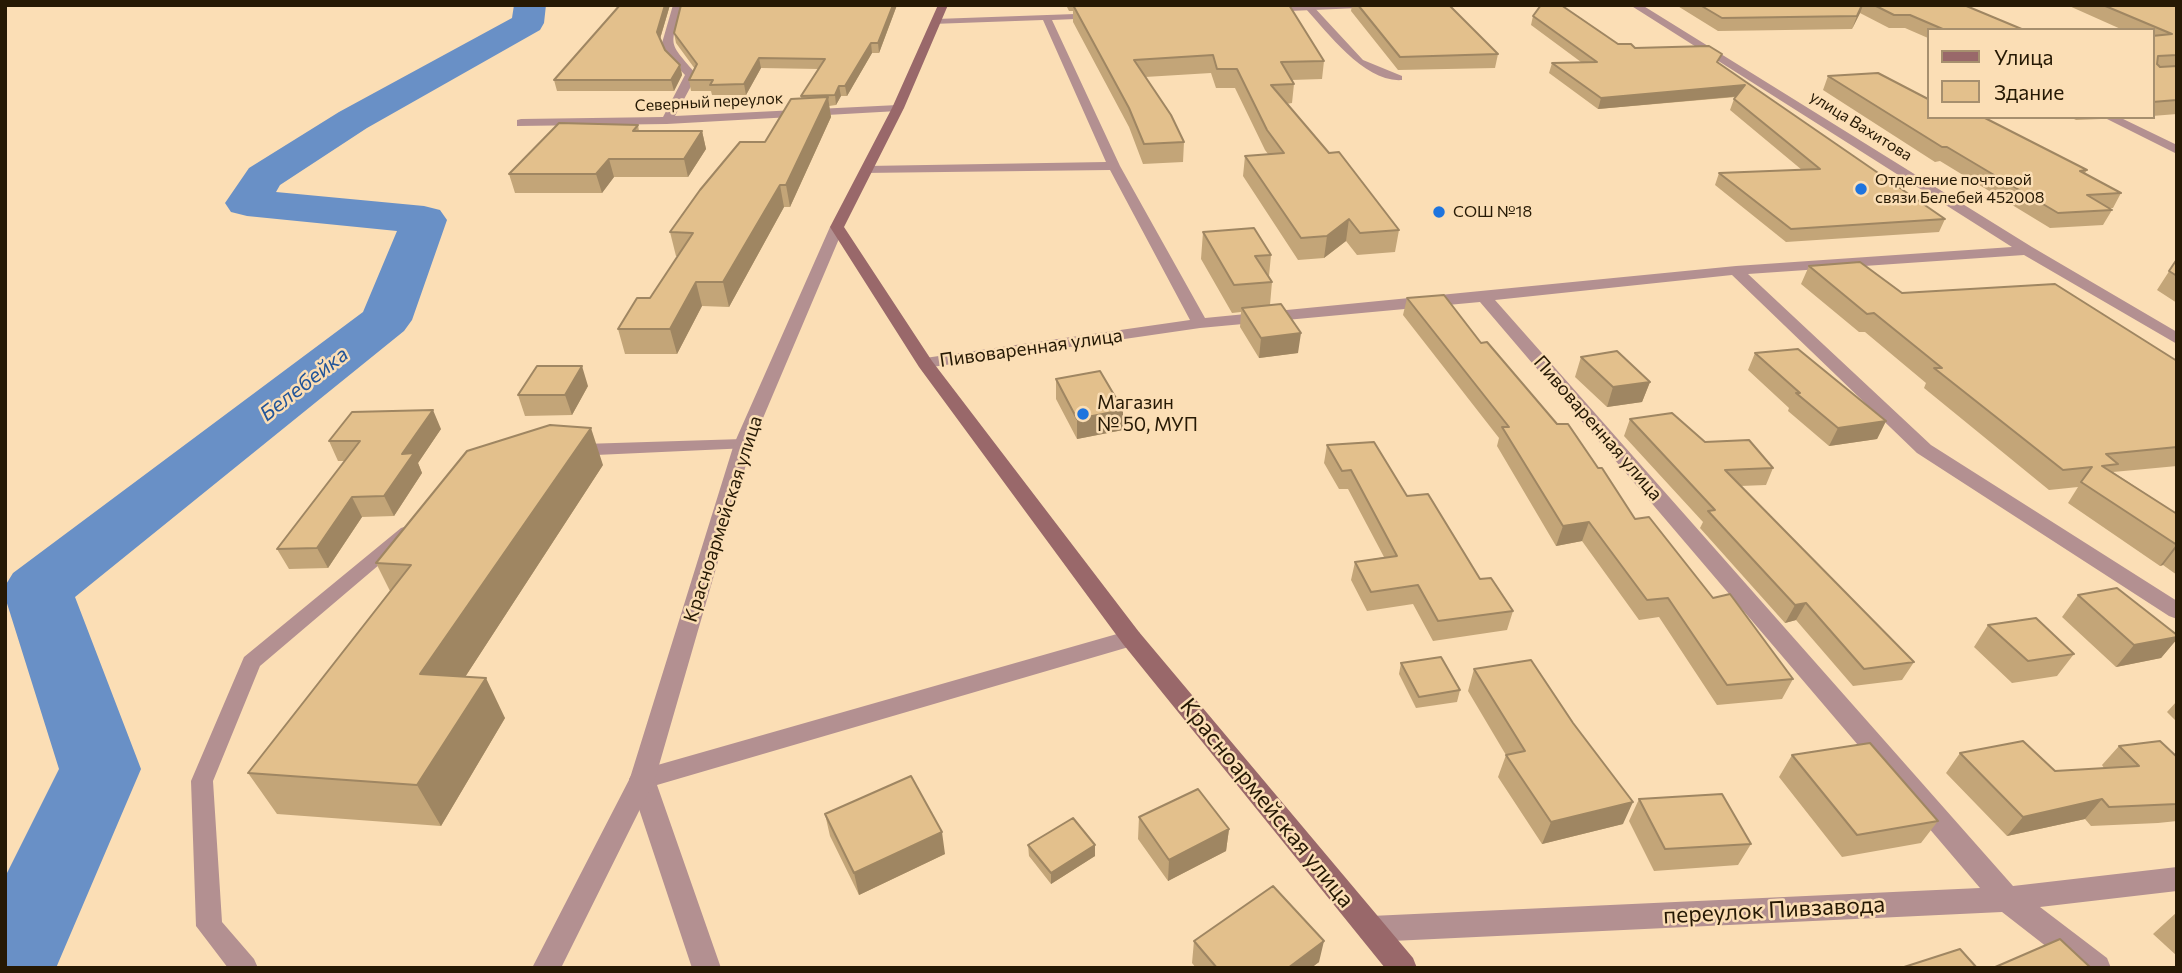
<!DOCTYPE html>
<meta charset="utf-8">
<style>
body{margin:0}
#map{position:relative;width:2182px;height:973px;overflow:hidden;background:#fbdeb5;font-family:Commissioner,sans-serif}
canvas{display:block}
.frame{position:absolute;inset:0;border:7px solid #261904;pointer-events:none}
.legend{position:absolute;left:1927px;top:28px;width:228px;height:91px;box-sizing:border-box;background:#fbdeb5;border:2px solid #a68f6e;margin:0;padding:9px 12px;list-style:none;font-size:21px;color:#261904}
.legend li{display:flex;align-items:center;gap:14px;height:35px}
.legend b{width:35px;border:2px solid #a68f6e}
</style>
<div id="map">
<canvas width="2182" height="973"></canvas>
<div class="frame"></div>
<ul class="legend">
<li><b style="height:9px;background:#99686a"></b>Улица</li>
<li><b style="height:19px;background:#e3c08c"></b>Здание</li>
</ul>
</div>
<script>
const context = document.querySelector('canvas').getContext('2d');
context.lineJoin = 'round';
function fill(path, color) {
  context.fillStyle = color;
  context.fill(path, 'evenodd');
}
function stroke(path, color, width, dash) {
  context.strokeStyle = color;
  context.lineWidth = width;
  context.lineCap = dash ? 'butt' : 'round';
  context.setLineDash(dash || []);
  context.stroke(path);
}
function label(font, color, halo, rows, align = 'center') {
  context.font = font + ' Commissioner,sans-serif';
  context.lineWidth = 5;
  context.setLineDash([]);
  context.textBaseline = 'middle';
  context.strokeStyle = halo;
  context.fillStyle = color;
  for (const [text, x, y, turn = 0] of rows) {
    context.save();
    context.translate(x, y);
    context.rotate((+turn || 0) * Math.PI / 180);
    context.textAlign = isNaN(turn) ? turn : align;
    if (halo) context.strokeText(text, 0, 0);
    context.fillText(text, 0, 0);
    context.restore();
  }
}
fill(new Path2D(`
 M514,5h32l-2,18 -4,7 -173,98 -87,57 -4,7 148,14 16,4 7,10 -35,100 -8,11 -329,266 66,172 -85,199h-51v-91l54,-108 -54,-172v-11l8,-13 350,-261 34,-81 -150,-15 -16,-4 -6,-9 24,-35 90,-56 173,-94z`), '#6990c6');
fill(new Path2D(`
 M1306,5h6l51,55 39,16v4c-37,3 -74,-47 -96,-71z
 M743,439l6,1 2,4 -2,4 -175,8 -8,-5 2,-4 15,-3z
 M407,526l9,6 -3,4 -153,130 -47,115 9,141 32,37 4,9h-30l-32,-42 -5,-145 53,-124 157,-129z`), '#b39091');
fill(new Path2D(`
 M673,5h10c-14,43 -15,36 14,70l-22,41 223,-11 6,3 -6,3 -231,13 -150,2v-6l4,-1 142,-2 22,-42 -16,-17 -7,-15z
 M1364,5l-5,3 -93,4 -5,-3c14,-8 83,-4 103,-4z
 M1630,5h12l390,242 145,85v12l-153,-89 -276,19 183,171 246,156v18l-8,-3 -252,-163 -185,-178 -237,25 518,586 164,-19v24l-137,16 67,51 4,10h-37l-72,-56 -631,30 -10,-4 -4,-9 4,-9 10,-4 609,-28 -500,-586 -280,26 -275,40 -8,-5 8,-5 265,-38 -80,-150 -248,3 -1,-3 6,-4 239,-4 -63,-142 -111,4v-4l4,-1 167,-6v4l-3,1 -48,2 68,146 85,152 531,-52 276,-19z
 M2103,117h16l58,28v9z
 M1131,630l8,2 3,6 -3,6 -482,141 64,183h-29l-63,-189 4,-7z`), '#b39091');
fill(new Path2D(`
 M837,223l7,4 -92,217 -97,335 -94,189h-29l98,-190 104,-334 96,-217z`), '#b39091');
fill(new Path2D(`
 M938,5h10l-44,103 -60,119 88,134 207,271 274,326 4,10h-32l-262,-324 -204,-277 -89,-140 62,-119z`), '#99686a');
fill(new Path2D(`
 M620,5h50l-10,34 5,11 15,15 2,10 -8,16h-117l-3,-11z
 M681,5h216l-18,48h-7l-25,43h-6l-5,9 -7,1 2,11 -41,90h-6l-55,100 -27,-1 -25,48h-52l-7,-25 32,-31 28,-42h-2l-6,-24 95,-90 36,-44v-2l18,-27 -58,-1 -15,27h-34l-1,-4h-20l-2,-11 6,-11 -19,-26 -2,-10z
 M1066,5h223l35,56 -2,18 -31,1 3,4 -2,19 -6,1 43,49 70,77 -4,22 -38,3 -11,-14 -22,17 -26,2 -55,-84 2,-20 23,-2 -3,-4 -30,-62h-19l-5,-15 -66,4 39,65 -1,20 -40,2 -14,-37 -56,-105v-11h-4z
 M1352,5h97l49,49 -3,14 -97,2 -47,-59z
 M1676,5h288l60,25h-96v8l-23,-10h-16l-29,-15 -8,16 -134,2z
 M2067,5h110v109l-25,2v-86h-29z
 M1533,16l85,28 101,20 226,155 -6,13 -153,10 -71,-57 4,-12 83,-3 -72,-60 4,-11 2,-2 -138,12 -49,-36 3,-10 29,-1 -50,-37z
 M1828,76l100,41 159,53 -2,3 36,20 -8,15h-4l3,2 -9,15 -53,3 -110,-67 -5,1 -112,-72z
 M2070,117h32l-1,2 -25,1z
 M638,125l1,6h63l4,18 -18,28h-74l-12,16h-87l-6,-19z
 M1203,232l68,23 -2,21 3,6 -2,23 28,48 -39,5 -19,-31 1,-15 -9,1 -31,-54z
 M2177,259v44l-20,-13z
 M1809,266l93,27 275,68v105l-64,6 64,42v61l-14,-10 -3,1 -92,-63 10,-16 -29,3 -125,-102 2,-5 -61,-51h-6l-58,-48z
 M1407,298l74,45 154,176 158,160 -11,20 -65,6 -58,-88 -20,3 -57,-79 -26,5 -59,-100 2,-8 -96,-123z
 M1755,353l131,68 -9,18 -48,7 -41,-35 1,-3 -41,-38z
 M1581,357l69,25 -8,20 -35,5 -32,-30z
 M1056,379l67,51 -46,9 -21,-40z
 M588,386l-16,29 -47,1 -7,-21z
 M1630,419l75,23 68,26 -7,17 -26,1 174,176 -12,18 -49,6 -57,-66 -11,3 -85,-95 3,-6 -79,-86z
 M441,429l-23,34 4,10 -28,43 -32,1 -34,51 -39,1 -12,-20 68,-88h-7l-9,-20z
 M1327,445l80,51 73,83 33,32 -6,19 -74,11 -20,-37 -46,7 -16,-31 4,-18 29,-5 -36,-68h-9l-15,-26z
 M603,465l-138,212 40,41 -64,108 -164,-12 -29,-41 142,-182 -14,-28z
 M2078,595l99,40v4l-16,19 -45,9 -54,-50z
 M1988,625l86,29 -17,22 -45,7 -38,-36z
 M1401,663l59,27 -3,12 -41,6 -17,-34z
 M1474,669l149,155 -81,20 -44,-67 8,-22 -38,-64z
 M2177,701v21l-10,-10z
 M2119,746l58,11v64l-19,2 -67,3 -6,-7 -78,17 -61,-63 14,-20 95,18 49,-3 -2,-3z
 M1792,755l146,66 -17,22 -79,14 -63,-80z
 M1639,799l112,45 -13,21 -84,6 -25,-50z
 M825,814l120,40 -86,41 -29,-59z
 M1139,817l90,12 -3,22 -58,30 -30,-42z
 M1028,845l67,11 -44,28 -22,-28z
 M2177,912v44l-24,-22z
 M1194,941l125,21 -8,6h-115l-4,-5z`), '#c3a578');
fill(new Path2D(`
 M665,5h5l-11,37 -2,-10z
 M893,5h4l-18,48 -1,-10z
 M1863,5l-3,8 -8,16 5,-13z
 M871,43l1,10 -25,43 -2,-10z
 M759,58l2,10 -15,27 -2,-11z
 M680,65l2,10 -8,16 -3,-11z
 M1745,85l-4,11 -143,13 3,-11z
 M839,86l2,10 -5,9 -1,-10z
 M828,97l3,20 -41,90 -4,-22z
 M702,131l4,18 -18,28 -4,-18z
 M609,159l5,18 -12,16 -6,-19z
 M780,185l4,22 -55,100 -6,-25z
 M1349,219l-3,22 -22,17 3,-22z
 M696,282l6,24 -25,48 -7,-25z
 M1301,333l-3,20 -39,5 2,-20z
 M582,366l6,20 -16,29 -7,-20z
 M1650,382l-8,20 -35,5 6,-20z
 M433,410l8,19 -23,34 4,10 -28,43 -10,-20 18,-42z
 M1123,410v20l-46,9v-20z
 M1886,421l-9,18 -48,7 9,-18z
 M591,428l12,37 -162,249 -21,-40z
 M352,497l10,20 -34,51 -11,-20z
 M1589,522l-7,19 -26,5 7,-20z
 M2176,545h1v2l-14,18 -3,1z
 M1806,603l-10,17 -11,3 10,-18z
 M2177,637v2l-16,19 -45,9 18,-22z
 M486,678l19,40 -64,108 -24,-41z
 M2102,799l-17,20 -78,17 16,-19z
 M1633,802l-10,22 -81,20 9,-22z
 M1229,829l-3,22 -58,30 1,-21z
 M942,832l3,22 -86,41 -5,-22z
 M1095,845v11l-44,28v-11z
 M1324,941l-5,21 -8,6h-23z`), '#9f8662');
const building = new Path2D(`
 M620,5h45l-8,27 8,18 15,15 -9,15h-117z
 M681,5h212l-15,38h-7l-26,43h-6l-4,9 -34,1 24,-37 -66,-1 -15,26 -34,1 3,-5h-24l8,-16 -23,-31z
 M1073,5h216l35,56 -43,1 13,22 -23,1 58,68 10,-1 60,78 -39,3 -11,-14 -22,17 -26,2 -56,-82 39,-3 -17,-23 -30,-61h-20l-4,-14 -79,5 37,55 13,27 -40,2 -15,-36z
 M1358,5h91l49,49 -98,3z
 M1541,5h20l57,39h13l4,4 74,-2 13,8 -5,8 228,157 -154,10 -72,-56 101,-4 -86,-70 11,-14 -144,13 -49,-35 45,-1 -64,-46z
 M1700,5h162l-5,11 -135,2z
 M1874,5h90l60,25h-79l-35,-15h-16z
 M2103,5h74v50l-19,1 -1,8 3,3 17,-1v34l-25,2v-66l20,-2z
 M1878,73l50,26v18h55l104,53 -7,1 41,22 -34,2 25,15 -54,3 -111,-66h-5l-114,-71z
 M828,97l-42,88h-6l-57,97h-27l-26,47h-52l19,-31h13l43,-65 -23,-1 30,-42 40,-48h25l26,-43z
 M559,123l79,2 -5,6h69l-18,28h-75l-13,15h-87z
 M1254,228l17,27 -16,1 17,26 -38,3 -31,-53z
 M2177,259v17l-8,-5z
 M1860,262l42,31 153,-9 122,77v86l-71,7 12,10 -16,2 75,48v31l-96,-63 11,-15 -29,3 -129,-102h8l-68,-55 -7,1 -58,-48z
 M1444,295l37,48 6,-1 70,82h11l30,44h4l33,51 14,-2 64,81 17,-4 63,85 -66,6 -59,-87 -21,2 -58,-78 -26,4 -61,-99h7l-102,-129z
 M1281,304l20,29 -40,5 -19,-30z
 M1798,349l88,72 -48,7 -42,-35h4l-45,-40z
 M1617,351l33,31 -37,5 -32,-30z
 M537,366h45l-17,29h-47z
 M1100,371l23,39 -46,9 -21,-40z
 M433,410l-31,44 12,-1 -30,43 -32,1 -35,51 -40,1 83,-108h-31l23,-29z
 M1672,413l33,29 44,-2 24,28 -48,2 189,192 -50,7 -58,-66 -11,2 -87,-94 7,-1 -85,-91z
 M550,425l41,3 -171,246 66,4 -69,107 -169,-12 163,-208 -35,-2 91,-112z
 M1374,442l33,54 21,-2 52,85 11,-1 22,33 -75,10 -20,-36 -47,7 -16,-30 42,-6 -46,-86 -9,1 -15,-26z
 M2117,588l60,47v2l-43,8 -56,-50z
 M2036,618l38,36 -46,7 -40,-36z
 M1441,657l19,33 -41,7 -18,-34z
 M1531,660l42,63 60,79 -82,20 -45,-67 19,-4 -51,-82z
 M2023,741l32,30 84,-5 -20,-20 41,-5 17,16v47l-68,3 -7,-8 -79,18 -63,-64z
 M1870,743l68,78 -81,14 -65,-80z
 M911,776l31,56 -88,41 -29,-59z
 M1198,789l31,40 -60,31 -30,-43z
 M1722,794l29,50 -86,5 -26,-50z
 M1073,818l22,27 -44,28 -23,-28z
 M1273,886l51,55 -36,27h-71l-23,-27z
 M2060,939l31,29h-98z
 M1960,949l17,19h-76z`);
fill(building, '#e3c08c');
stroke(building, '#9f8662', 2);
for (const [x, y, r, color] of [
 [1861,189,7,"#1e74de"],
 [1439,212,7,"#1e74de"],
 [1083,414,7,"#1e74de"]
]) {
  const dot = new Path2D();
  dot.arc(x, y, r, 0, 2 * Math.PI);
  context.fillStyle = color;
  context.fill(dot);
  stroke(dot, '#fbdeb5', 2.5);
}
label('16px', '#261904', '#fbdeb5', [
 ["Северный переулок",709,102,-3],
 ["улица Вахитова",1861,126,32]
]);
label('16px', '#261904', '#fbdeb5', [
 ["Отделение почтовой",1875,180],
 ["связи Белебей 452008",1875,198],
 ["СОШ №18",1453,212]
], 'left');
label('19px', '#261904', '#fbdeb5', [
 ["Пивоваренная улица",1031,348,-8],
 ["Пивоваренная улица",1598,428,49],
 ["Красноармейская улица",723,519,-72]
]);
label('19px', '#261904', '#fbdeb5', [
 ["Магазин",1097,403],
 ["№ 50, МУП",1097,425]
], 'left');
label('italic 21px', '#259', '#fbdeb5', [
 ["Белебейка",304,384,-38]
]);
label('23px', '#261904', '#fbdeb5', [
 ["Красноармейская улица",1267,803,51],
 ["переулок Пивзавода",1774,910,-3]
]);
</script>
